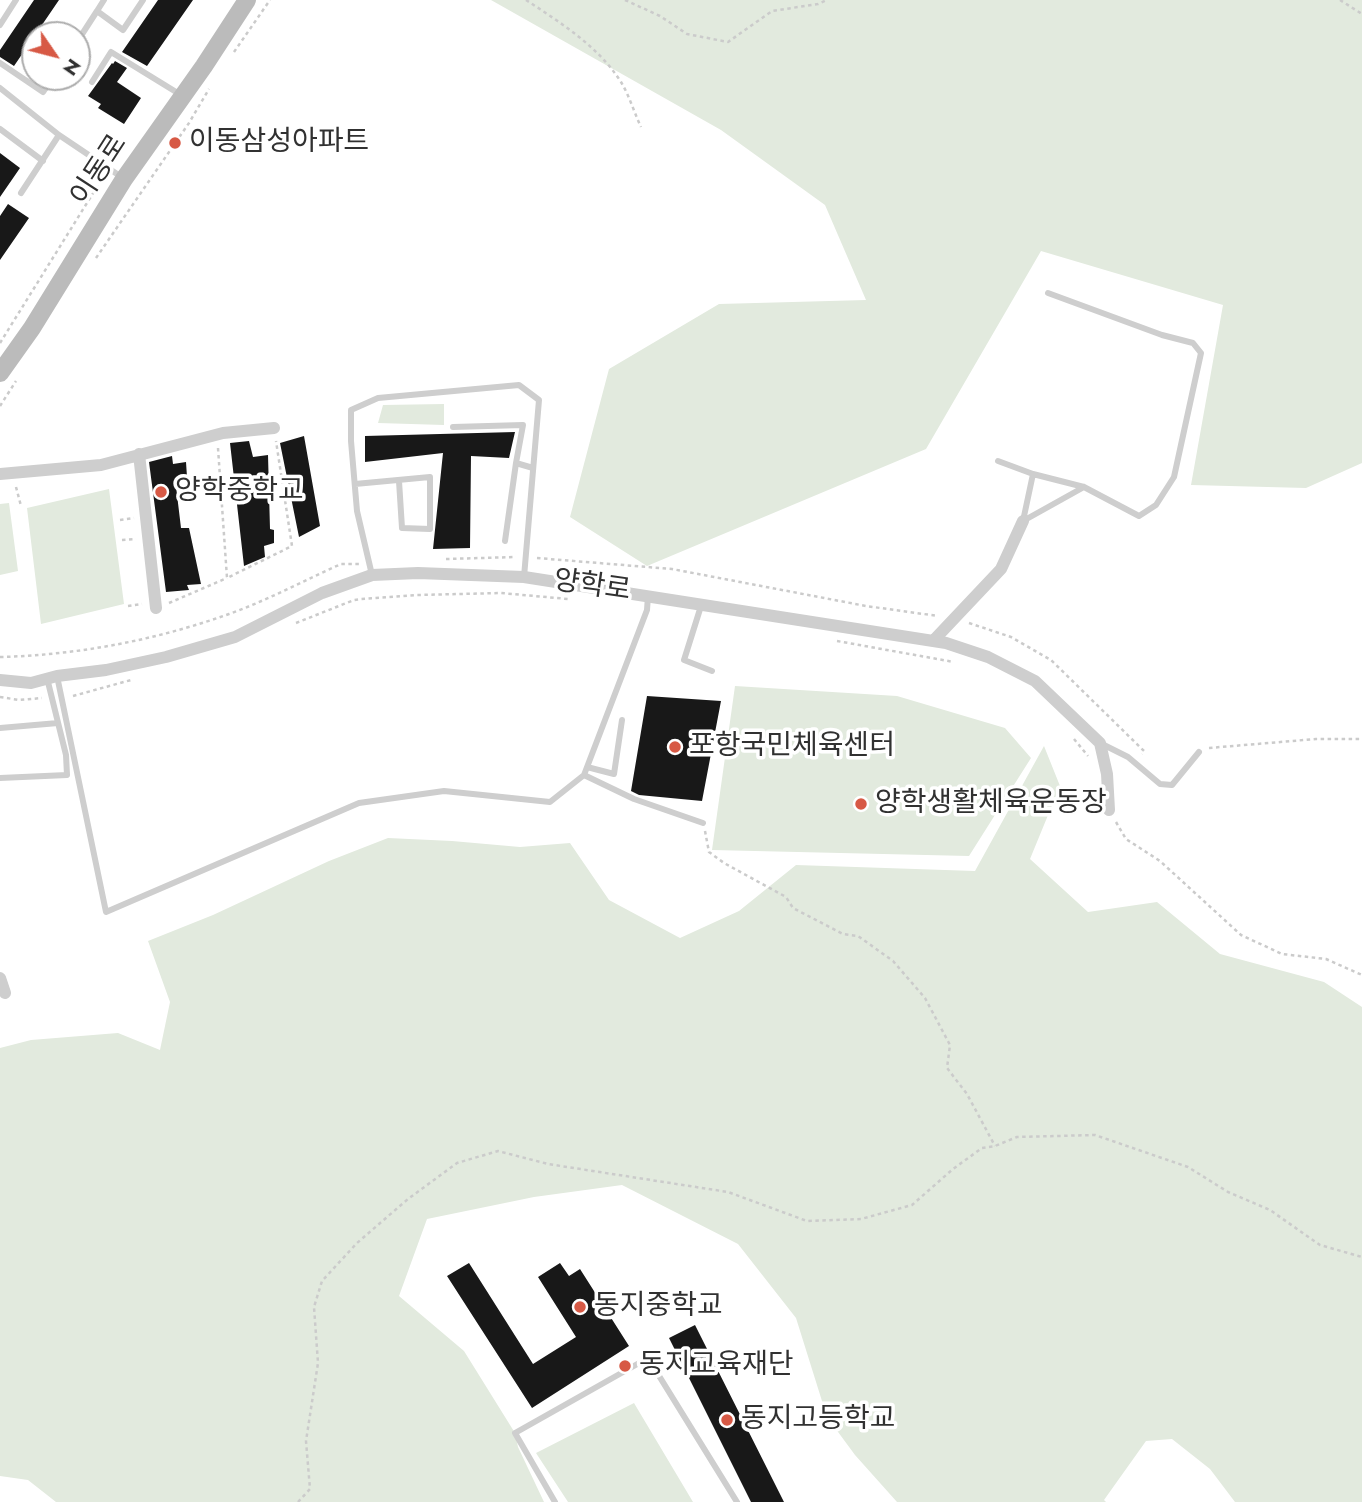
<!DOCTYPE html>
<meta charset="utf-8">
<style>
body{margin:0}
#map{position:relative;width:1362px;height:1502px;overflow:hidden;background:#fff;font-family:Jost,sans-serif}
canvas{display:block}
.north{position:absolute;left:21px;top:21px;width:70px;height:70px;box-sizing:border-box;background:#fff;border:2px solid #adadad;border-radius:50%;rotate:125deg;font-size:19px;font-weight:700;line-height:28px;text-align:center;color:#313131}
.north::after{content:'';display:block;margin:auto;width:24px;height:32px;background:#d75945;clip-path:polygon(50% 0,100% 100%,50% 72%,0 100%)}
</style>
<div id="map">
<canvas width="1362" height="1502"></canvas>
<div class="north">N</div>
</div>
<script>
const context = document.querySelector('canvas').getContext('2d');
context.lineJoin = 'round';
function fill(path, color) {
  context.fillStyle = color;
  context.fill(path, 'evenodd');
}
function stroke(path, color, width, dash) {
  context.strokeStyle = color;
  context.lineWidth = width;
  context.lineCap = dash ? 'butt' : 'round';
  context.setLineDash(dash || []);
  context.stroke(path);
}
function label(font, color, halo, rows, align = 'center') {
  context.font = font + ' Jost,"Noto Sans KR",sans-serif';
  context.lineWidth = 7;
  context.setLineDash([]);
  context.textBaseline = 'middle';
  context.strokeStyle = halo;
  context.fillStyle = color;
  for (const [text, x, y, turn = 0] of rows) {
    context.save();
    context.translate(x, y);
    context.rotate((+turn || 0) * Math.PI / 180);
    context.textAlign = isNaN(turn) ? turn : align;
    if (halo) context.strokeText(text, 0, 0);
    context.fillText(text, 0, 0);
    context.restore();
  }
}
fill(new Path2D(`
 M491,0h871v463l-56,25 -115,-3 32,-180 -182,-54 -115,198 -279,117 -77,-49 39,-148 110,-65 147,-4 -41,-95 -104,-75z
 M444,404v21l-66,-2 5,-18z
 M109,489l15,115 -83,20 -14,-116z
 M9,503l9,68 -18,4v-71z
 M735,686l162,10 108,32 26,30 -62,98 -257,-6z
 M1044,746l16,40 -30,73 58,53 69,-10 63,52 104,28 38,25v495h-127l-25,-33 -38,-30 -26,2 -42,59 2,2h-209l-42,-47 -28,-38 -31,-99 -58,-74 -116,-59 -88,12 -107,22 -28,77 65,55 51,82 3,14 26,55h-488l-28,-22 -28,-4v-428l31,-8 87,-7 42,17 10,-48 -22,-61 65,-26 116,-54 59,-23 64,3 68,6 50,-4 39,57 71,38 59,-27 57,-46 179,6z
 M634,1403l59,99h-125l-32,-49z`), '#e2eade');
fill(new Path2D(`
 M34,0h25l-45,66 -14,-9v-7z
 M158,0h35l-46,66 -25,-14z
 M115,61l12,7 -10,14 24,16 -17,26 -26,-16 3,-4 -13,-8 24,-33 1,1z
 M0,153l20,15 -20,29z
 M8,204l21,14 -29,42v-44z
 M515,432l-6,26 -38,-2 -1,92 -37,1 10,-96 -78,9v-26z
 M304,436l16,90 -21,11 -19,-94z
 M249,441l4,16 15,-2 2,74 4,1v13l-10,3 1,11 -21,9 -14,-123z
 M172,456l1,8 13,-2 1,15 -12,1 6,50h8l12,56 -14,1 2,5 -23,2 -17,-130z
 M647,696l74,5 -19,100 -63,-6 -8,-4z
 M469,1263l64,101 43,-27 -38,-60 22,-14 9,13 11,-7 49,77 -97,62 -85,-132z
 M695,1325l89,177h-33l-82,-164z`), '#181818');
stroke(new Path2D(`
 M526,0c35,23 72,46 95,82 8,13 13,30 20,45
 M625,0l35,16 27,18 41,8 44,-31 46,-7 9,-4
 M1340,0l22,14
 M234,52l36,-52
 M96,258l93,-135 20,-34
 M0,343l100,-161 -1,-7
 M0,406l16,-25
 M218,448l9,130 65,-32 -16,-105
 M16,487l5,19
 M120,520l14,-2
 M122,540l14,-1
 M537,558l135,11 194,37 72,10
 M446,559l70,-2
 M169,603l58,-25
 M128,606l14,-2
 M296,623l58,-23 7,-1 55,-4 85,-2 67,6
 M969,623l42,14 40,23 93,91 -2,3
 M837,641l117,21
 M0,657c78,-2 156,-17 229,-43 39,-14 76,-34 112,-50h18
 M73,696l58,-16
 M0,697l19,3 23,-2
 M1074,739l14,17
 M1209,748l107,-9h46
 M1116,822l10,17 34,22 81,74 41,19 44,5 36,16
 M705,831l4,21 15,11 62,34 7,11 50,26 15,2 35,25 32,37 25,47 -3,23 20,26 28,52
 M298,1502l12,-13 -4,-48 12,-78 -4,-56 8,-26 35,-38 51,-44 49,-36 41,-12 50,13 180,28 79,29 54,-2 51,-14 41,-36 29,-21 13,-2 22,-9 78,-2 93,32 40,25 42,18 50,35 42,12`), '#cbcbcb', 2.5, [3.5, 3.5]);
stroke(new Path2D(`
 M97,11l7,-11
 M0,25l16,-25
 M77,42l20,-31 26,19 20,-30
 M0,63l43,29 10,-15
 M92,82l19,-30 70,43
 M0,88l59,47 64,43
 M0,129l43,32
 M21,193l38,-58
 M453,427l70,-2 -7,38
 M998,461l35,13
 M355,484l75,-7v52l-28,-1 -3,-47
 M1023,521l10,-47 51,13 55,29 17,-11 18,-28 27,-124 -8,-10 -31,-8 -114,-42
 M1023,521l61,-34
 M505,541l11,-78 17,5
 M372,575l-15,-64 -6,-70v-31l27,-12 141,-13 20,15 -15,177
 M701,606l-17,54 28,11
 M57,676l49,236 253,-109 85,-12 106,11 34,-27 63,-165 1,-14
 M0,728l58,-5
 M1102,744l26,13 32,27 12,1 27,-33
 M587,767l27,7 8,-54
 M584,775l50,24 69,24
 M0,778l67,-3 -1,-20 -19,-77
 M555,1502l-40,-69 133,-75 89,144`), '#cecece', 6);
stroke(new Path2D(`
 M139,454l17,154
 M0,474l101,-9 122,-32 51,-5
 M933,641l68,-72 22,-48
 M0,680l31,3 26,-7 49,-6 60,-13 69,-20 87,-44 50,-18 46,-2 106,4 422,66 42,14 47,24 65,62 7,31 2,36
 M0,978l5,15`), '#cecece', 12);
stroke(new Path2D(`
 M0,373l32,-45 92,-149 80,-113 43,-66`), '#bbb', 18);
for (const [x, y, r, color] of [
 [175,143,7,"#d75945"],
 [161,492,7,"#d75945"],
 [675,747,7,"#d75945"],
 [861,804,7,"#d75945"],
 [580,1307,7,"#d75945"],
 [625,1366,7,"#d75945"],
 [727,1420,7,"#d75945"]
]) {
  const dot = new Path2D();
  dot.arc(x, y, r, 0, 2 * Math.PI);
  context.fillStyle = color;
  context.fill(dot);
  stroke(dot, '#fff', 2.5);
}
label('28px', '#313131', '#fff', [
 ["이동삼성아파트",189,143],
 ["양학중학교",175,492],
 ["포항국민체육센터",689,747],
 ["양학생활체육운동장",875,804],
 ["동지중학교",594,1307],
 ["동지교육재단",639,1366],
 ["동지고등학교",741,1420]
], 'left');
label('28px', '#313131', '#fff', [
 ["이동로",100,171,-57],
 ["양학로",592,587,8]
]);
</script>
